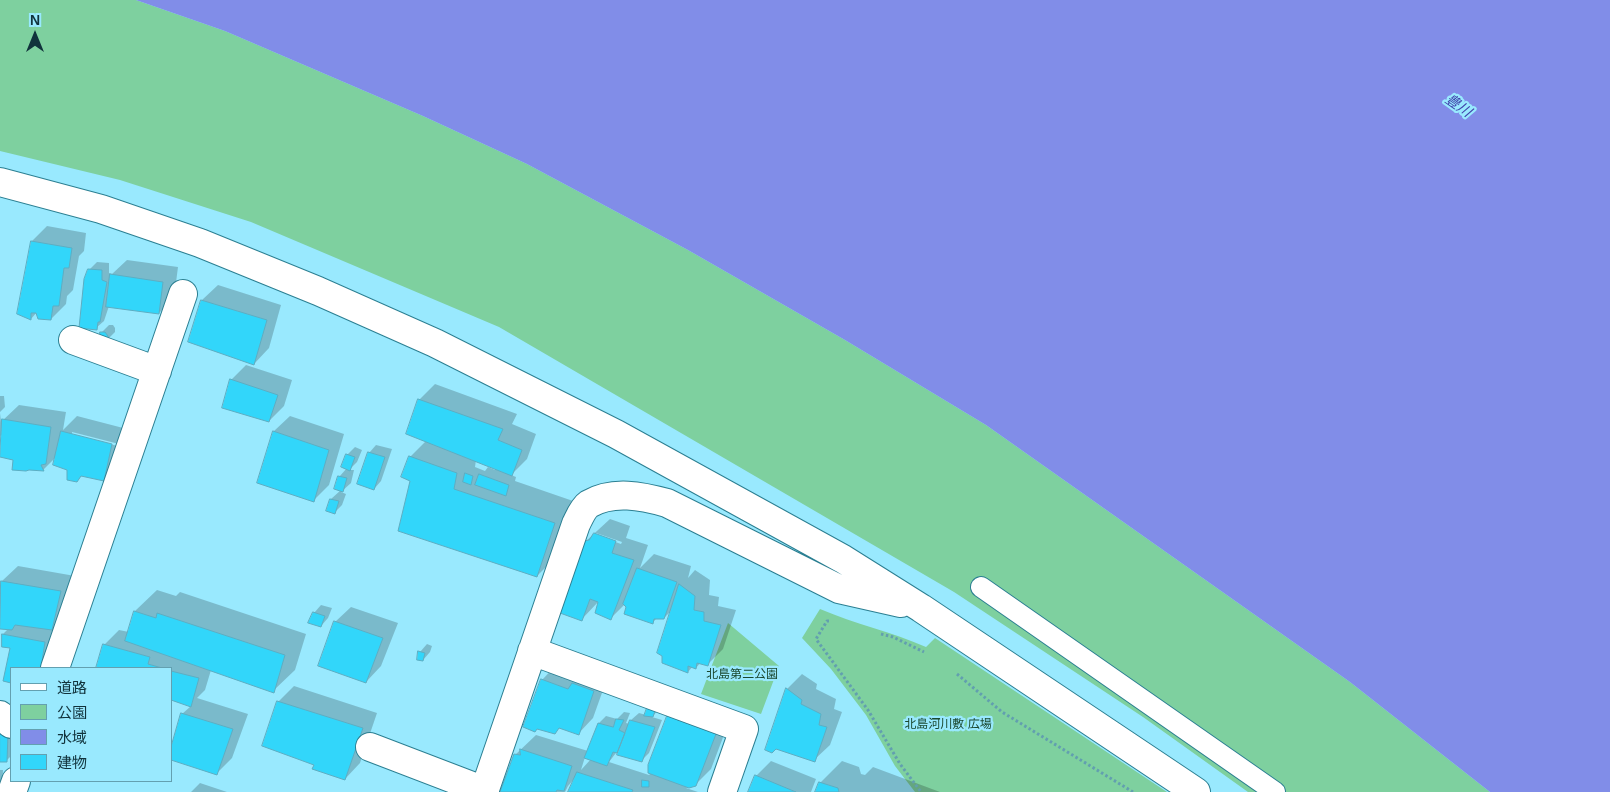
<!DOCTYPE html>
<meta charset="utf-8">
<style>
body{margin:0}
#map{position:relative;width:1610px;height:792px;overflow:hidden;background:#99e9fe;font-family:Helvetica,"Noto Sans JP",sans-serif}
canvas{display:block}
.legend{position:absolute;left:10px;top:667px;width:162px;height:115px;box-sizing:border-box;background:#99e9fe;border:1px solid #63a0b0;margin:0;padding:6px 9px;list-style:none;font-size:15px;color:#11333c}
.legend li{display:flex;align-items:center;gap:10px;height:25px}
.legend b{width:25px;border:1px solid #63a0b0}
.north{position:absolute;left:10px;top:10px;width:50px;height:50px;-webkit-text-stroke:4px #99e9fe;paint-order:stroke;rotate:0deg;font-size:14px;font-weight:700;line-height:20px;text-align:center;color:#11333c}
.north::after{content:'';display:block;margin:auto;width:18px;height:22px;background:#11333c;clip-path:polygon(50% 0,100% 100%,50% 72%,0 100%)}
</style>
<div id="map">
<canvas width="1610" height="792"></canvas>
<ul class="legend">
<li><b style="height:6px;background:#fff"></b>道路</li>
<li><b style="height:14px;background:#7ed09f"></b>公園</li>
<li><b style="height:14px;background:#818de8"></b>水域</li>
<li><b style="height:14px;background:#32d6fa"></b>建物</li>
</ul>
<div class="north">N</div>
</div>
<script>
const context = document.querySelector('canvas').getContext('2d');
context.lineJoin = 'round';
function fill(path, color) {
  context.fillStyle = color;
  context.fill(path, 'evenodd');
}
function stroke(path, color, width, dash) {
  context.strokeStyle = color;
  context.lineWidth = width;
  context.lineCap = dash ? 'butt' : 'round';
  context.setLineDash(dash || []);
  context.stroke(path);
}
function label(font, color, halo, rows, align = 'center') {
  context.font = font + ' Helvetica,"Noto Sans JP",sans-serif';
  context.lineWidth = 4.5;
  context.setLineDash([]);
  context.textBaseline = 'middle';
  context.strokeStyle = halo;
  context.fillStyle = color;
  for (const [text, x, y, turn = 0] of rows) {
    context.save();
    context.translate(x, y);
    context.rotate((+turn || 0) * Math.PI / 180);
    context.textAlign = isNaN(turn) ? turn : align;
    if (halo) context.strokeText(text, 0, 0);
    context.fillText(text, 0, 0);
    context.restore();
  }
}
fill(new Path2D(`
 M0,0h136l89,31 198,85 104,48 161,86 157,90 141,85 364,257 140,110h-242l-105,-75 -189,-125 -455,-265 -248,-105 -131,-42 -120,-29z
 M820,609c35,15 72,23 106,38l9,-9 232,154h-252l-20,-26 -29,-51 -35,-46 -29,-31z
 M728,623l51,43 -18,48 -60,-20z`), '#7ed09f');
fill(new Path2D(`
 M136,0h1474v792h-120l-140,-110 -364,-257 -141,-85 -157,-90 -161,-86 -104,-48 -198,-85z`), '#818de8');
fill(new Path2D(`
 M47,226l39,7 -2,18 -5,5 -6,34 -6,6 -1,8 -15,15 -14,-7 -6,7 1,-78z
 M127,260l51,7 -4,31 -15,15 -50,-7 -5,15 -8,7 -7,-58 8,-8 12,1v10l3,1z
 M218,285l63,20 -12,43 -15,16 -64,-23 12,-41z
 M109,325h4l2,3v4l-8,8 -6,-7z
 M246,365l46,15 -8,26 -15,15 -38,-41z
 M435,384l82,30 -5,10 24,10 -9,25 -16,16 5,2 -1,4 61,21 -17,52 -22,22 -126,-96 -1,-23 16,-16 -18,-7 11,-34zM476,460l20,8 -1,2 -7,-3 -3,4 -10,-4z
 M0,396h4l1,11 -5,5z
 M19,405l47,7 -3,18 14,-14 50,13 -8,36 -15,15 -22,-5 -5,6 -20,-25 -14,14 -28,-11 -15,-3 2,-21 -2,1v-23l1,9zM72,432l47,12 -1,2 -46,-11z
 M290,416l54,18 -15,51 -16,16 -55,-19 16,-51z
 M376,445l16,4 -11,32 -7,8 -5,-36z
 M355,447l7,3 -5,12 -8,8h5l-3,13 -10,9 5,2 -4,11 -7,7 -7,-2 3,-11 10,-9 -2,-13 8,-9v-13z
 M610,519l20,7 -4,12 22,7 -8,23 14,-14 37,12 -3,12 7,-8 15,10 -1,15 10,2 -1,9 18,4 -13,39 -15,15 -7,-2 -5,6 -3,-2 -5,6 -24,-17 8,-45 -8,8h-7l-5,5 -27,-19 -15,15 -11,-18 -17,18 3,-77zM596,533l26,9 -1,2 -25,-9z
 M18,566l57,10 -8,37 -13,13 6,1 -14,41h-35v14l-7,-2 7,-33 -8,-1v-12l6,-6 -9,-1v-34l2,-12z
 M157,590l19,6 4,-4 126,42 -11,36 -22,21 -62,-21 -6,20 -8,8 51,16 -16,44 -15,15 -35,-59 9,-8 -20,-6v-32h-74l7,-23 15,-15 10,2 6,-21z
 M321,605l11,3 -4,10 -7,8 -7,-13z
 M351,607l47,16 -17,43 -15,16 -31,-60z
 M427,644l5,2 -2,6 -7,8 -3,-8z
 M557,664l51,12 -15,42 -15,16 -18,-7 -5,6 -13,-53z
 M802,674l15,10 -1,5 20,10 -2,10 8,3 -12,33 -16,15 -38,-12 -9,1 20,-60z
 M294,686l83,27 -17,50 -15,16 -67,-77z
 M655,701l5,7 -8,9 10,3 -13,33 -8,8 -19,-16 -13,17 40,13 2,-2 17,-56 15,-15 47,17 -19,50 -16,16 -9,3 12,4h-128l5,-14 -7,8 -3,6h-63l13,-37 21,-20 52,16 11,-28 7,-7 11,3 7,-7 6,1 -4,10 4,1 1,-4 8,-7 7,2 2,-6zM585,757l6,2 -10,11z
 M0,726h11v30l-5,5h-6z
 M771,761l45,18 -5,13h-61l6,-16z
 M842,761l17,6 2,7 4,1 8,-8 67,25h-123l3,-9z
 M0,770h3l-1,22h-2z
 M200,783l27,9h-36z`), '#0003');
const building = new Path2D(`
 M31,241l41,7 -3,20h-5l-5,38h-6l-2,14 -13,-1 -2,-6h-5v7l-14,-6z
 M88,269l14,1v10l5,2 -7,40h-2l-1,8 -18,-2 5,-49z
 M110,274l53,8 -4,32 -53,-7z
 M201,300l66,20 -13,45 -66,-23z
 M100,332h5l3,4 -1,5 -7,-1z
 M230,379l48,16 -9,27 -47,-14z
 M418,399l85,30 -5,11 24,10 -10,26 -106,-42z
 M2,419l49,8 -5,37 -5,1 3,6 -15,-1 -3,1 -14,-1 1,-10 -13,-3z
 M61,431l51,13 -8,37 -23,-5 -4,6 -10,-2v-10l-14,-5z
 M273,431l56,19 -15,52 -57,-19z
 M368,452l17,5 -11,33 -17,-6z
 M346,454l9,3 -5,14 -9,-4z
 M409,456l48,17 -3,16 101,34 -18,54 -139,-46 12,-50 -9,-4z
 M465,473l8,3 -2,9 -8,-3z
 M479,474l30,11 -3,11 -31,-11z
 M338,476l9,2 -4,14 -9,-3z
 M330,499l9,2 -4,13 -9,-3z
 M594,533l22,8 -4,12 22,7 -23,60 -16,-7 3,-11 -8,-3 -8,22 -22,-8 24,-72 5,-1z
 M637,568l40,14 -13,37h-10l-1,5 -29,-10 2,-7 -3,-3z
 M1,581l60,10 -9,39 -37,-5 -3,5 -12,-1z
 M679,584l16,12 -1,14 10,2v9l17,4 -13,41 -11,-3 -1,6 -8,-3v7l-26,-10v-7l-5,-3z
 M134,611l22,7 1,-5 128,42 -11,38 -149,-52z
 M313,612l12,4 -4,11 -13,-4z
 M334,621l49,17 -17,45 -48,-17z
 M2,634l43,8 -4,26h-30v15l-8,-2 7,-33 -8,-1z
 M103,644l47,13 -2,7 14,4h-66z
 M418,651l7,2 -2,8 -6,-1z
 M171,671l28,7 -8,29 -20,-7z
 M541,679l27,10 4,-6 22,8 -15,44 -20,-7 -4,6 -18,-5 -2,3 -12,-5z
 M786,688l16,12 -1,4 20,10 -2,11 8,2 -12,35 -39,-13 -4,4 -7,-3z
 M277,701l86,27 -18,52 -33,-11 2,-4 -52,-19z
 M647,708l8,3 -2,6 -9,-1z
 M181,713l52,16 -16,46 -46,-15v-13z
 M667,716l49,18 -20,52 -7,2 -41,-15v-8z
 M616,719l8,1 -5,10 6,3 -8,20 -4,-1 -6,14 -23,-8 14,-35 15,4z
 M630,720l25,7 -13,35 -25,-7z
 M0,733h8l-1,29h-7z
 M520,749l52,17 -8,25 -7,-1 -1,2h-56l14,-38 6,1z
 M577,772l56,18 -1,2h-64z
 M755,775l41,17h-48z
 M642,780l7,1v6h-7z
 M819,782l19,6 1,4h-24z`);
fill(building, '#32d6fa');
stroke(building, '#5dadc2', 1);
const lane = new Path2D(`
 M981,587l294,205`);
const street = new Path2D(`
 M0,182l101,27 99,34 118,48 117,52 181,91 227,125 78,49 275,184
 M73,340l84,31
 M532,651l212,78 -22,63
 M55,668l128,-374
 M0,715l11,9
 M370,747l115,44
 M12,792l4,-11
 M484,792l92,-268c3,-6 7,-16 13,-20 24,-14 53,-8 78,-1l172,86 62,14`);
stroke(lane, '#2b7f92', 22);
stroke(street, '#2b7f92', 30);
stroke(new Path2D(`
 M829,621h-2l-11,18 52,71 32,54 21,28
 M881,634l12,3 31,15
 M957,674l45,38 131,80`), '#629faf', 3, [2.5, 2.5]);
stroke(lane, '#fff', 20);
stroke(street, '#fff', 28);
label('12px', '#1a472e', '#99e9fe', [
 ["北島第二公園",742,675],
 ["北島河川敷 広場",948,725]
]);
label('italic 14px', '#4042ab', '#99e9fe', [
 ["豊川",1458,106,35]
]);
</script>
